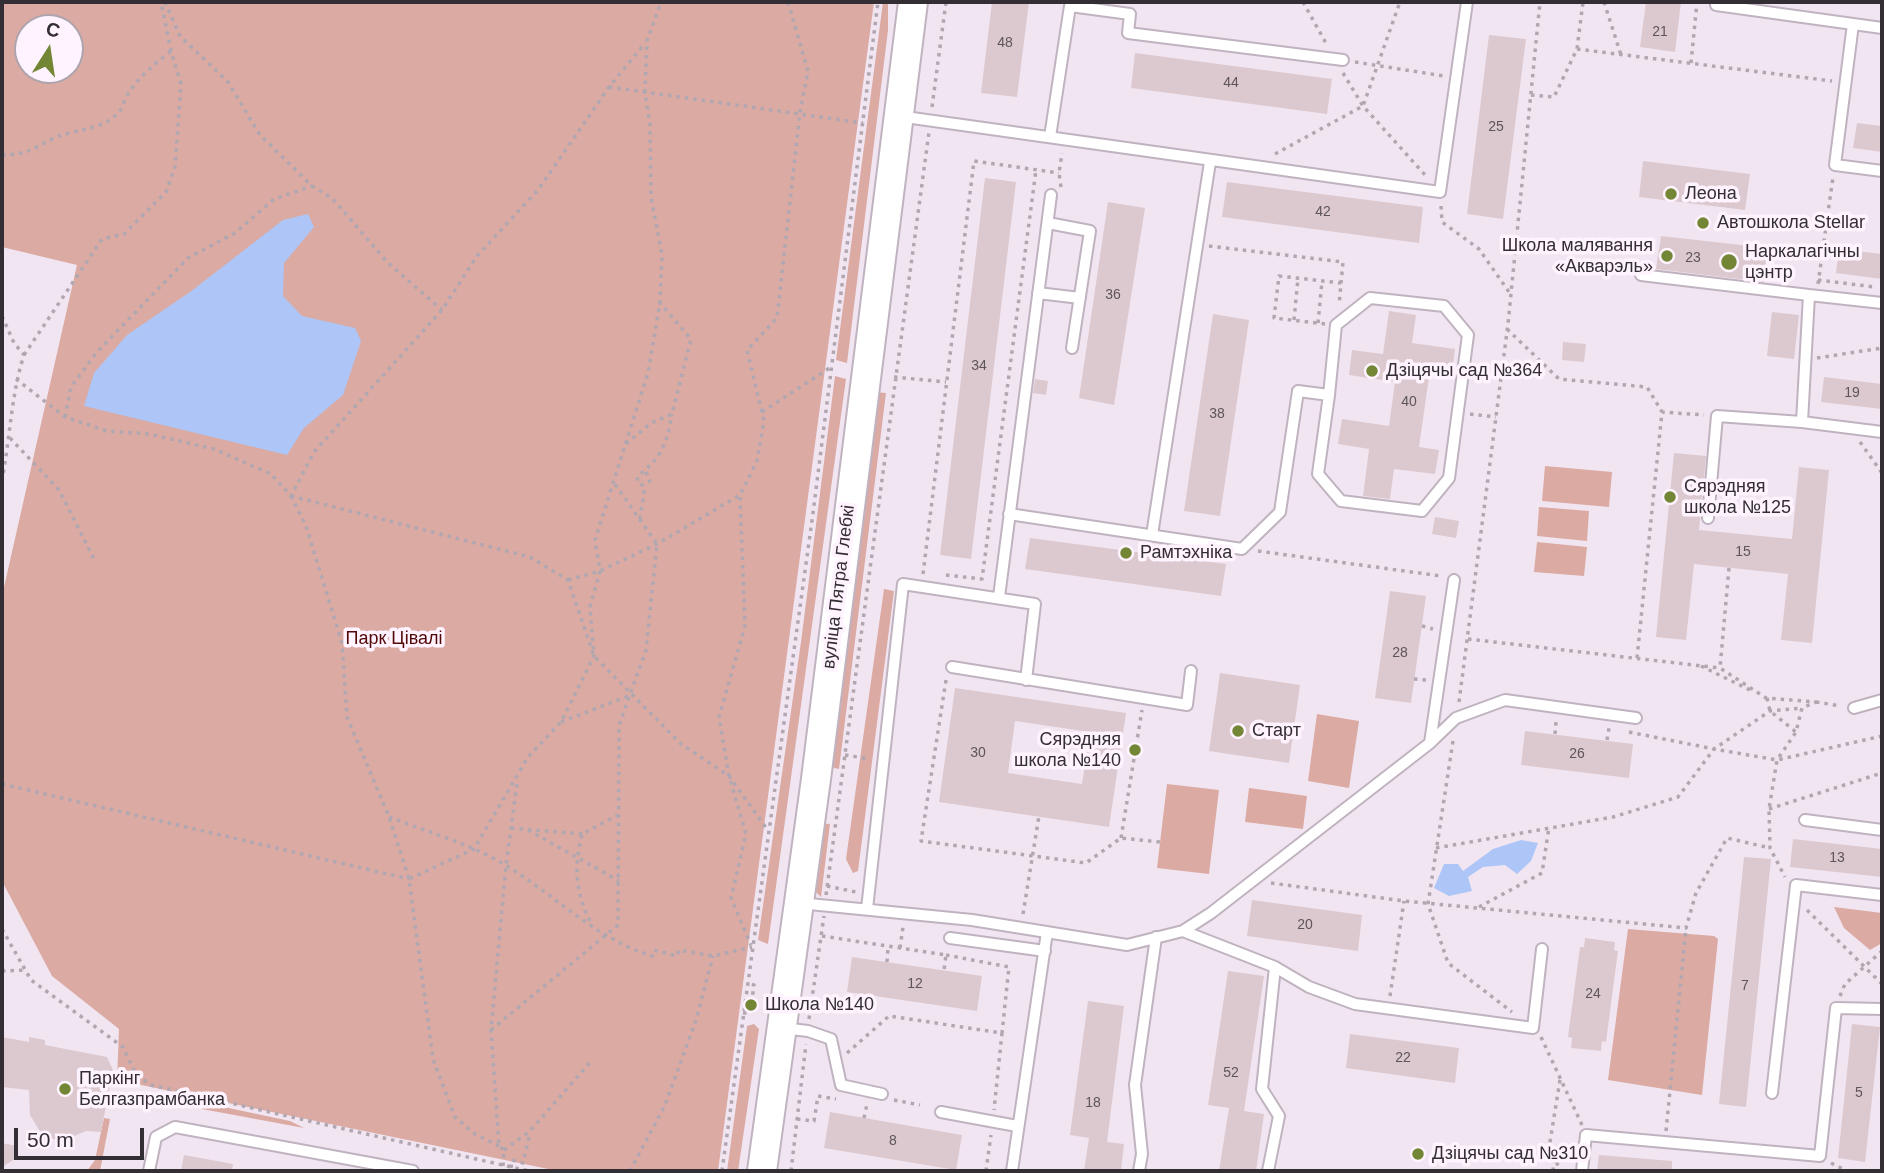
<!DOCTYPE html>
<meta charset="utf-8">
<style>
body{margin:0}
#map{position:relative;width:1884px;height:1173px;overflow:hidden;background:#f2e5f2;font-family:Helvetica,sans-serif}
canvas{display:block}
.frame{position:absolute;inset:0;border:4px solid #332e33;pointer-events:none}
.north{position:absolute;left:14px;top:14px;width:70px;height:70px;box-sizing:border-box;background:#fef3fe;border:2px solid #ada4ad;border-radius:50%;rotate:12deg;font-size:19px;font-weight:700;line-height:28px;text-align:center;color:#332e33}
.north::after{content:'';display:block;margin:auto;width:24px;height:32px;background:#728636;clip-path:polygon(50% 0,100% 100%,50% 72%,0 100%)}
.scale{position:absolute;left:14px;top:1128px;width:130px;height:32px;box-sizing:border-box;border:4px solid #332e33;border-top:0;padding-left:9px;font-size:21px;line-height:24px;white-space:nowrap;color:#332e33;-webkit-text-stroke:5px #fef3fe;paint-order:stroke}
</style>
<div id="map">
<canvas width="1884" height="1173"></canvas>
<div class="frame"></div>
<div class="north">С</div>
<div class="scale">50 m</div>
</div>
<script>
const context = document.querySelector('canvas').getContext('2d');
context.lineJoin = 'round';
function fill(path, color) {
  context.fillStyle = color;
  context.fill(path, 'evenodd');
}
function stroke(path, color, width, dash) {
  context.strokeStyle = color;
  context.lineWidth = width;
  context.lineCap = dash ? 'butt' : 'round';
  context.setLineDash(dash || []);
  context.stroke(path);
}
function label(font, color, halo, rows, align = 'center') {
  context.font = font + ' Helvetica,sans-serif';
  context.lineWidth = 7;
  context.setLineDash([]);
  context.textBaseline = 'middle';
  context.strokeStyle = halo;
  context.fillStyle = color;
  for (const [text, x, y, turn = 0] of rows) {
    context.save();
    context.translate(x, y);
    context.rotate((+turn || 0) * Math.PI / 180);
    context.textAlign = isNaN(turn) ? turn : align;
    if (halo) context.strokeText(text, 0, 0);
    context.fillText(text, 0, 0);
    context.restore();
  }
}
fill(new Path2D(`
 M2,2h872l-156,1169h-160l-441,-91 2,-51 -67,-53 -50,-95v-285l75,-331 -75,-18zM28,28h42v42h-42z
 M883,2h5v28l-41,333 -11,-3z
 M835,376l11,3 -78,565 -10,-4 43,-298z
 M873,392l13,1 -47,376 -13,-3z
 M1545,466l67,6 -3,35 -67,-6z
 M1539,507l50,4 -2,30 -50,-5z
 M1537,542l50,5 -3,29 -50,-4z
 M884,589l10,2 -36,280 -5,2 -7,-14z
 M1317,714l42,7 -10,67 -41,-7z
 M1167,784l52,6 -10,84 -52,-6z
 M1249,788l58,8 -4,33 -58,-7z
 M816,823l14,1 -9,73 -9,-9z
 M1834,907l48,6v30l-12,7 -26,-22z
 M1628,929l86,7 4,3 -16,156 -94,-15z
 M754,1024l5,5 -21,142h-11l20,-145z
 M205,1103l85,18 14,7 -102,-19z
 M104,1118l6,1 -10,52h-13l8,-11z`), '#daaaa3');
fill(new Path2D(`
 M308,214l6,13 -30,36 -1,33 19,20 53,12 6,13 -18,54 -39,33 -17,27 -203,-49 10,-33 33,-38 63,-43 93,-72z
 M1521,840l17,3 -7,18 -14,13 -12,-9 -22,2 -15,10 4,14 -23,5 -15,-8 10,-24h14l5,7 30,-22z`), '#adc6f7');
fill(new Path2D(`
 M992,2h37l-12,95 -36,-4z
 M1646,2h35l-6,50 -35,-5z
 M1489,35l37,4 -23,180 -36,-5z
 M1135,53l197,26 -5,35 -196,-26z
 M1857,123l25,3v26l-29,-4z
 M1643,161l107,13 -5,36 -106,-13z
 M985,178l31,4 -45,377 -31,-4z
 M1227,182l196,25 -4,36 -197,-26z
 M1108,202l37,6 -31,197 -35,-7z
 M1661,236l107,12 -4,34 -108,-13z
 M1839,249l43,5v25l-46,-6z
 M1389,311l27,4 -4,28 43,6 -3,24 -22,-3 -11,77 20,3 -4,24 -41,-5 -4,30 -27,-3 6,-47 -31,-5 4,-25 47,7 6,-44 -46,-7 3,-25 31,4z
 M1772,312l27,3 -5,44 -27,-3z
 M1213,314l36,6 -29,196 -36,-5z
 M1563,342l23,2 -2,18 -22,-2z
 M1824,377l58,7v25l-61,-7z
 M1035,379l13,2 -2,14 -13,-2z
 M1674,453l32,3 -7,74 93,9 7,-72 30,3 -17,173 -31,-3 7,-66 -94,-10 -8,76 -30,-3z
 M1435,517l24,4 -3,17 -24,-4z
 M1030,538l196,26 -5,32 -196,-27z
 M1390,591l36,5 -15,107 -36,-5z
 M1220,673l80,12 -11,78 -80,-12z
 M955,688l171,25 -17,114 -170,-25zM1015,721l75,11 -8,52 -74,-11z
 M1525,731l108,13 -4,34 -108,-13z
 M1793,839l89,10v28l-92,-10z
 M1744,857l27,2 -25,248 -27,-3z
 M1252,900l110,15 -4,36 -111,-15z
 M1585,938l30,4 -1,8 4,1 -12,91 -4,-1 -1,10 -30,-3 1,-10 -4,-1 12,-90h4z
 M852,957l130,19 -5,35 -130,-19z
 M1228,971l36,5 -20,135 20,3 -8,57h-37l10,-63 -21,-3z
 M1088,1001l36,5 -17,136 17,2 -3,27h-37l5,-33 -19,-3z
 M1852,1024l28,3 -15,135 -27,-4z
 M1350,1034l109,14 -4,35 -109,-15z
 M2,1037l27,5v-5l16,3v5l62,12 6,13 -12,62 -15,-1 -26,11 -19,-9 -11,-18 -1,-25 -27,-3z
 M830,1112l132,23 -6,35 -132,-22z
 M2,1143l15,3 -2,13 -13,8z
 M184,1155l49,9 -1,7h-51z
 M1599,1155l73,6v10h-75z`), '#dcc9cf');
const lane = new Path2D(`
 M1716,5l166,23
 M1853,24l-18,141 47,6
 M898,116l542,76 27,-190
 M1050,137l20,-131 60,8 -2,19 215,27
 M1048,223l42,8 -18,117
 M1641,275l168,20
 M1038,293l42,5
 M1882,303l-73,-8 -7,127 80,10
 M1009,514l233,35 38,-37 18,-121 31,4 7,-70 34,-27 74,8 24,29 -19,143 -27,33 -81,-10 -23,-27 11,-79
 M1708,518l9,-102 85,6
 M1152,535l58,-373
 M999,597l52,-402
 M952,667l235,38 4,-34
 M1854,708l28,-8
 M1430,743l24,-163
 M1805,820l77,10
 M799,903l173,17 155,25 56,-14 28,-18 219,-170 26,-25 49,-18 131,18
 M867,909l36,-325 132,20 -9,76
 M1183,931l92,36 34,20 46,17 178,24 9,-79
 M950,938l95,13
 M782,1028l26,3 23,8 10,46 41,9
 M1772,1093l24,-208 86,10
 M941,1112l76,14
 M149,1171l7,-34 19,-10 238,44
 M1012,1171l35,-239
 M1139,1171l3,-17 -7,-69 21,-148
 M1268,1171l11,-55 -17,-27 13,-122
 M1582,1171l4,-36 234,21 16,-148 46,1`);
const secondary = new Path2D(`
 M762,1171l54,-392 97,-777`);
stroke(lane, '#c0b3c0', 14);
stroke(secondary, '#c0b3c0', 32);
stroke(new Path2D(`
 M165,2l15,34 48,46 32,53 52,51 21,13 54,63 55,48
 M1303,2l24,43
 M1604,2l17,53
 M1577,49l255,32
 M1355,62l89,14
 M1691,63l6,-61
 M1343,73l20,33 63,70
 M609,87l254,36
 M1531,95l23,2 23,-48 6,-47
 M932,107l14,-105
 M1275,154l88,-48 37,-104
 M2,155c24,0 30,-6 50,-16 22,-11 48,-7 66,-26 5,-5 6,-13 10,-19 11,-18 27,-30 43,-43
 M1061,187l-2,-14 3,-20
 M1441,206l1,16 37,27 30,43
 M1209,246l134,16 -4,43
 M1818,280l57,7
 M1818,284l15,-107
 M2,316l12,27 10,12c-13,40 -14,84 -22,125
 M1294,320l4,-42
 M1318,323l4,-42
 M1325,324l-51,-6 5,-42 62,7
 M1507,329l52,50 88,8 15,25
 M24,355l78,-116 22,-5 42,-42 9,-25 6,-83 -10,-33 -10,-49
 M1817,358l65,-10
 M894,377l52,5
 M16,379l49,38 42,14 42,3 65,15 57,25 20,22 23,-44 128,-142 35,-54 61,-66 71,-103 36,-44
 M762,412l69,-45
 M1470,414l26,3
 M65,417l6,-30 26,-35 91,-94 47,-25 39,-34 38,-13
 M10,438l49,52 37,73
 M1860,442l22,31
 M626,444l25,-21 21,-9 19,-75 -31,-36
 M646,472l4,9 -8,4 -5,-4 1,-5c23,-18 29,-32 34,-62
 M291,496l239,61 38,23 26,76 87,88 48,32 38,53
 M291,496l15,30 36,117 5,74 42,100 20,62
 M740,497l5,129 -26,91 10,59 17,58 -15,64 20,47
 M640,519l5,-33
 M1258,551l183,25
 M1729,568l-9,100 46,30 50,4 -14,6 -6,24 -19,28 -8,49 1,39 15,29
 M923,574l51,-413 85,12
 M946,575l36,4 54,-409
 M568,580l32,-9 57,-27 83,-49 17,-34 7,-40 -17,-71 30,-32 23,-206 8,-41 -20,-69
 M1422,626l11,3
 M1468,639l252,29
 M1637,658l25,-246 42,3
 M1701,666l49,24
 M1414,679l12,1
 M946,680l-25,161 165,22 35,-25 39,4
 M1767,698l3,13 26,21
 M1459,702l49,-378 32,-322
 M1816,702l25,4
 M561,722l70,-27
 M1629,732l85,17 56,-38 32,-3
 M1555,734l1,-12h3
 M1607,740l2,-12
 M1453,741l-25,163 20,59 64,49
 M845,755l25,4
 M2,784l407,95
 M1769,809l113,-36
 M389,817c39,15 82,27 118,49 47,29 91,74 145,90l2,-6 23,6 2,-6 34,6 39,-9
 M511,828l71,6
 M528,830l91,51
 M1121,838l21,-128
 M1436,848l177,-31 65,-20 36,-48 63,11 105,-24
 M1271,883l133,18 282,27 10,-35 31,-55 43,10
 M827,886l29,6
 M826,895l103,-763
 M1479,907l63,-34 7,-46
 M1807,910l75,74
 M1023,914l16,-98
 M590,921c-15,-29 -16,-55 -8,-87l36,-19
 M2,929l29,51 92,67 13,28 15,10 378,86
 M822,936l124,19 -2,15
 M900,948l3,-21
 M946,955l63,12 -7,66
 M887,962l1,-15
 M2,971l24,-1
 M1390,996l14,-95
 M1840,996l5,-12 37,-33
 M743,1013h7l4,-28 -6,-2
 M809,1019l15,-103
 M491,1030l127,-105 1,-200 27,-75 11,-106 -45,-64
 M1541,1037l41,88
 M847,1053l42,-37 113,17 -8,77
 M1560,1080l-11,68 12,23
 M894,1100l26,5
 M864,1118l3,-14
 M797,1119l17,2 4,-25 18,3
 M1666,1131l20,-203
 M499,1146l-24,-12 -20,-17 -22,-58 -24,-180 65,-30 54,-92 33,-35 33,-66 -4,-49 10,-36 -5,-31 53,-167 12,-70 2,-48 -11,-58 -1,-72 -5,-33 2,-51 14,-39
 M504,1150l26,-19 62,-71
 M1831,1163l16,8
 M503,1166l1,-16 -5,-4 -8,-116 15,-165 11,-81
 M511,1168l1,-8 11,3 7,-30
 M548,1171h52
 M630,1171l35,-66 31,-85 17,-64
 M722,1171l91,-658 65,-511
 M791,1171l15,-127
 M986,1171l5,-36
 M1351,1171h19
 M1553,1171l1,-10`), '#b1a7b1', 3.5, [3.5, 5]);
stroke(lane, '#fff', 10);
stroke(secondary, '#fff', 28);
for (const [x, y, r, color] of [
 [1671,194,7,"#728636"],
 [1703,223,7,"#728636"],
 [1667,256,7,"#728636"],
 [1729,262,9,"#728636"],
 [1372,371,7,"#728636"],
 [1670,497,7,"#728636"],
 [1126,553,7,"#728636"],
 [1238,731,7,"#728636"],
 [1135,750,7,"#728636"],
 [751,1005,7,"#728636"],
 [65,1089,7,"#728636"],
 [1418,1154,7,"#728636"]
]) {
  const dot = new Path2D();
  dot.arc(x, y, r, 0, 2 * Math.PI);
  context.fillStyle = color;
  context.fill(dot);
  stroke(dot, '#fef3fe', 2.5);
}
label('14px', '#5d555a', null, [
 ["21",1660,32],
 ["48",1005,43],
 ["44",1231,83],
 ["25",1496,127],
 ["42",1323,212],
 ["23",1693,258],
 ["36",1113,295],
 ["34",979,366],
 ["19",1852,393],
 ["40",1409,402],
 ["38",1217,414],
 ["15",1743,552],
 ["28",1400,653],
 ["30",978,753],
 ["26",1577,754],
 ["13",1837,858],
 ["20",1305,925],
 ["12",915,984],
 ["7",1745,986],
 ["24",1593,994],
 ["22",1403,1058],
 ["52",1231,1073],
 ["5",1859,1093],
 ["18",1093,1103],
 ["8",893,1141]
]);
label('18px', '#332e33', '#fef3fe', [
 ["Леона",1685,194],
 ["Автошкола Stellar",1717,223],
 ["Школа малявання",1653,246,"right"],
 ["«Акварэль»",1653,267,"right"],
 ["Наркалагічны",1745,252],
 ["цэнтр",1745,273],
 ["Дзіцячы сад №364",1386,371],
 ["Сярэдняя",1684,487],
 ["школа №125",1684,508],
 ["Рамтэхніка",1140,553],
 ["Старт",1252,731],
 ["Сярэдняя",1121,740,"right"],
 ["школа №140",1121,761,"right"],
 ["Школа №140",765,1005],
 ["Паркінг",79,1079],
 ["Белгазпрамбанка",79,1100],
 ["Дзіцячы сад №310",1432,1154]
], 'left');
label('18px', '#332e33', '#fef3fe', [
 ["вуліца Пятра Глебкі",839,587,-83]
]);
label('18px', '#510807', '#fef3fe', [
 ["Парк Цівалі",394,639]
]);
</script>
